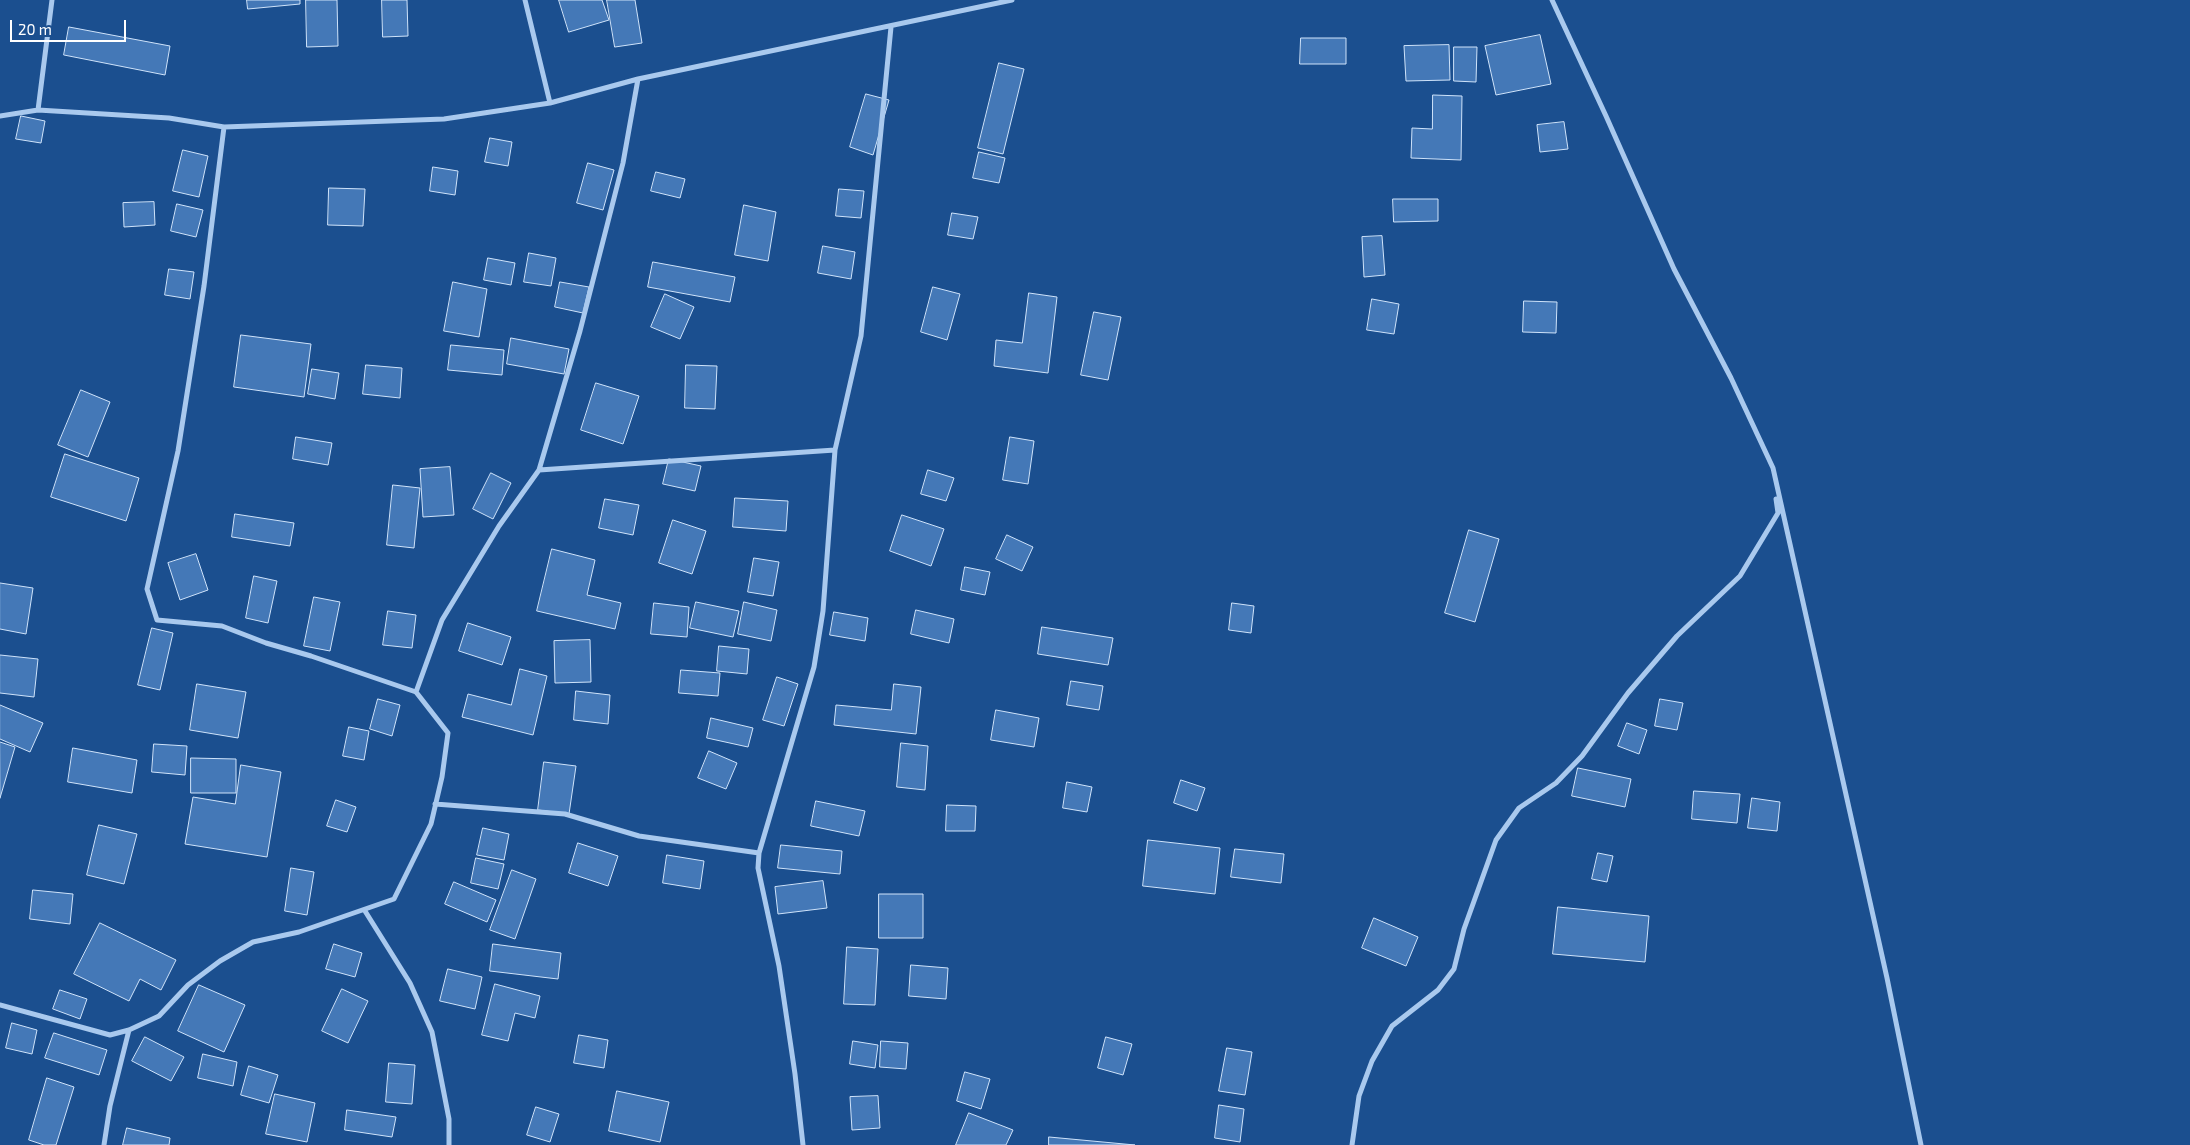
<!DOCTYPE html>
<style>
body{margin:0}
#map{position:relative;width:2190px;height:1145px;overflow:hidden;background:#1b4f8f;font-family:"Exo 2",sans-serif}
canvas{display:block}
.scale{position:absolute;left:10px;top:20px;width:116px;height:22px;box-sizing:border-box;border:2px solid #fff;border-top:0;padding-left:6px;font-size:15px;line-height:18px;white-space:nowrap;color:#fff;-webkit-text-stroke:4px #1b4f8f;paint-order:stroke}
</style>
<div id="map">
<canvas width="2190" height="1145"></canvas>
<div class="scale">20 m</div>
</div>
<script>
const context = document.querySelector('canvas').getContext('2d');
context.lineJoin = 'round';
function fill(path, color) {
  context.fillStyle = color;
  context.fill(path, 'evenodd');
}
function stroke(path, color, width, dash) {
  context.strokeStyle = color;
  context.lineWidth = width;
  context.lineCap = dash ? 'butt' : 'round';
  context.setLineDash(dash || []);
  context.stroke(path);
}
const building = new Path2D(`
 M247,0h53v4l-52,5z
 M306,0h31l1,46 -31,1z
 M382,0h25l1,36 -25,1z
 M559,0h43l7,20 -40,12z
 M607,0h28l7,43 -27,4z
 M69,27l101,19 -5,29 -101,-20z
 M1540,35l11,49 -55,11 -11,-49z
 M1301,38h45v26h-46z
 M1449,45l1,35 -44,1 -2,-35z
 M1454,47h23l-1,35 -22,-1z
 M999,63l25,6 -21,85 -25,-6z
 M866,94l23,6 -16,55 -23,-8z
 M1433,95l29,1 -1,64 -50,-2 1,-30 20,1z
 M21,116l24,5 -4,22 -25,-4z
 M1564,122l4,27 -28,3 -3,-27z
 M490,138l22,4 -4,24 -23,-4z
 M183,150l25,6 -9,41 -26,-6z
 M979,152l26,6 -6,25 -26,-5z
 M588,163l26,7 -11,40 -26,-7z
 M433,167l25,4 -3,24 -25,-4z
 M656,172l29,7 -5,19 -29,-7z
 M329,188l36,1 -2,37 -35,-1z
 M839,189l25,2 -3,27 -25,-2z
 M1393,199h45v22l-44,1z
 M154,202l1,23 -31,2 -1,-24z
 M177,204l26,6 -7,27 -25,-6z
 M744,205l32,7 -8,49 -33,-6z
 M952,213l26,4 -5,22 -25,-4z
 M1382,236l3,39 -21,2 -2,-40z
 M823,246l32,6 -4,27 -33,-6z
 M529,253l27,5 -5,28 -27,-4z
 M488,258l27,5 -4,22 -27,-5z
 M653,262l82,15 -5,25 -82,-15z
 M169,269l25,3 -4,27 -25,-4z
 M453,282l34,7 -8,48 -35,-6z
 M560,282l29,5 -6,26 -28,-6z
 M933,287l27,7 -13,46 -26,-8z
 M1029,293l28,4 -9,76 -54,-7 2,-26 26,3z
 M665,294l29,13 -14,32 -29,-12z
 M1372,299l27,5 -5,30 -27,-4z
 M1524,301l33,1 -1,31 -33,-1z
 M1094,312l27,5 -13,63 -27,-5z
 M241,335l70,9 -7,53 -70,-10z
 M511,338l58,11 -5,25 -57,-10z
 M451,345l53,5 -2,25 -54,-5z
 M366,365l36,3 -2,30 -37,-4z
 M686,365l31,1 -2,43 -30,-1z
 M312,369l27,4 -4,26 -27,-5z
 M596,383l43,13 -16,48 -42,-14z
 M81,390l29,12 -22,55 -30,-12z
 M296,437l36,6 -4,22 -35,-6z
 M1010,437l24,4 -6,43 -25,-4z
 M65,454l74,24 -13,43 -75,-24z
 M669,459l32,7 -6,25 -32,-7z
 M450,467l4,48 -31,2 -3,-48z
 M928,470l26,8 -8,23 -25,-7z
 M491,473l20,10 -18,36 -20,-10z
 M393,485l27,3 -6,60 -27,-3z
 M735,498l53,3 -2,30 -53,-4z
 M605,499l34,6 -6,30 -34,-7z
 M235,514l59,9 -4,23 -58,-9z
 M902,515l42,14 -13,37 -41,-15z
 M673,520l33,11 -14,43 -33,-11z
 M1469,530l30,9 -24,83 -30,-9z
 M1007,535l26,12 -11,24 -26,-12z
 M552,549l43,11 -8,35 34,8 -6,26 -78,-18z
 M196,554l12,36 -28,10 -12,-37z
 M754,558l25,4 -6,34 -25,-4z
 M965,567l25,5 -5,23 -24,-5z
 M254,576l23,5 -9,42 -22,-5z
 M0,583l33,5 -7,46 -26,-5z
 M314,597l26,5 -10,49 -26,-5z
 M696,602l43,9 -6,26 -43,-9z
 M744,602l33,8 -6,31 -33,-7z
 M654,603l35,4 -2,30 -36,-3z
 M1232,603l22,3 -3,27 -22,-3z
 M916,610l38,9 -5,24 -38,-9z
 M388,611l28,4 -4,33 -29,-3z
 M834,612l34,6 -3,23 -35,-6z
 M468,623l43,14 -9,28 -43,-14z
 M1042,627l71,11 -5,27 -70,-11z
 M152,628l21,5 -13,57 -22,-5z
 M590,640l1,42 -36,1 -1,-42z
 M719,646l30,3 -2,25 -30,-3z
 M0,655l38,4 -4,38 -34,-4z
 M520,669l27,7 -14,59 -71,-18 6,-23 43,11z
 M681,670l39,3 -2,23 -39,-3z
 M777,677l21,7 -14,42 -21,-6z
 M1071,681l32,5 -4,24 -32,-5z
 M197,684l49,8 -8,46 -48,-8z
 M894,684l27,3 -5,47 -82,-9 2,-20 55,5z
 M576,691l34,4 -2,29 -34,-4z
 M378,699l22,6 -8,31 -22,-7z
 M1660,699l23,4 -6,27 -22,-4z
 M0,705l43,18 -13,29 -30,-13z
 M996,710l43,8 -5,29 -43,-7z
 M711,718l42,10 -5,19 -41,-9z
 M1627,723l20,7 -8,24 -21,-8z
 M349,727l20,4 -5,29 -21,-4z
 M0,742l15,5 -15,51z
 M901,743l27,3 -3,44 -28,-3z
 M154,744l33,2 -2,29 -33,-3z
 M73,748l64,12 -5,33 -64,-11z
 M709,751l28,12 -11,26 -28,-11z
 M191,758l45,1v34h-45z
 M544,762l32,4 -7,48 -31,-4z
 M241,765l40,7 -14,85 -82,-13 8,-47 42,7z
 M1578,768l53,11 -6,28 -53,-11z
 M1181,780l24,8 -8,23 -23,-8z
 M1067,782l25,5 -5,25 -24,-4z
 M1694,791l46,3 -3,29 -45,-4z
 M1752,798l28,4 -3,29 -29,-3z
 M336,800l20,7 -9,25 -20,-6z
 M816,801l49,10 -6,25 -48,-10z
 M947,805l29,1 -1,25h-29z
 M99,825l38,9 -13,50 -37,-9z
 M483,828l26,6 -5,26 -27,-5z
 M1148,840l72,8 -5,46 -72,-8z
 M578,843l40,13 -10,30 -39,-13z
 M781,845l61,6 -2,23 -62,-6z
 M1235,849l49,5 -3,29 -50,-6z
 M1598,853l15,3 -6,26 -15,-3z
 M667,855l37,6 -4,28 -37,-6z
 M476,858l28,6 -6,25 -27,-6z
 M291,868l23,4 -7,43 -22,-4z
 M512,870l24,9 -21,60 -25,-9z
 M823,881l4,27 -49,6 -3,-27z
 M454,882l42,18 -9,22 -42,-18z
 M33,890l40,4 -3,30 -40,-5z
 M879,894h44v44h-44z
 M1558,907l91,9 -4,46 -92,-8z
 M1374,918l44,19 -12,29 -44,-18z
 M100,923l76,37 -15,30 -21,-11 -11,22 -55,-27z
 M334,944l28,9 -7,24 -29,-8z
 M493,944l68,9 -3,26 -68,-8z
 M847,947l31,2 -3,56 -31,-1z
 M911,965l37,3 -2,31 -37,-3z
 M448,969l34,8 -7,32 -35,-8z
 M495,984l45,12 -5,22 -20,-5 -7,28 -26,-6z
 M199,985l46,20 -21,47 -46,-21z
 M342,989l26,12 -20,42 -26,-12z
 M60,990l27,9 -7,20 -27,-10z
 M12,1023l25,7 -5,24 -26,-6z
 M54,1033l53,17 -8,25 -54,-17z
 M579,1035l29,5 -4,28 -30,-5z
 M145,1037l39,20 -13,24 -39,-20z
 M1106,1037l26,7 -9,31 -25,-7z
 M853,1041l25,4 -3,23 -25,-4z
 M881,1041l27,2 -2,26 -26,-2z
 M1227,1048l25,4 -7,43 -26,-4z
 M203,1054l34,8 -4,24 -35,-8z
 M389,1063l26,2 -3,39 -26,-2z
 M249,1066l29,9 -9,28 -28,-8z
 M965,1072l25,7 -9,30 -24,-8z
 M47,1078l27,9 -18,58h-12l-15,-5z
 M617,1091l52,11 -9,40 -51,-11z
 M275,1094l40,9 -8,39 -41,-8z
 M878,1096l2,32 -28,2 -2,-33z
 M1219,1105l25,4 -4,33 -25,-4z
 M536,1107l23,7 -9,28 -23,-7z
 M347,1110l49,7 -4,20 -47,-7z
 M969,1113l44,17 -7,15h-50z
 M127,1128l43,10 -1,7h-46z
 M1049,1137l86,8h-86z`);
fill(building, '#4478b7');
stroke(building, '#cfe3fa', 1);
stroke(new Path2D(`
 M525,0l25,103
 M1552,0l54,116 68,153 57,109 42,90 114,510 34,167
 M38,110l14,-110
 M0,116l38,-6 131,8 55,9 220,-8 106,-16 88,-24 374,-79
 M539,470l296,-20
 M416,692l26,-72 57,-94 40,-56 41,-139 43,-168 15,-84
 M435,804l130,10 74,22 120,17
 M365,911l45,72 22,49 17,87v26
 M0,1005l110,30 19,-5 30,-14 29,-31 32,-24 33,-19 46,-10 95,-33 37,-75 11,-47 6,-44 -32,-41 -105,-36 -45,-13 -44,-17 -65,-6 -10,-31 31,-138 26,-165 20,-159
 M104,1145l6,-39 19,-76
 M803,1145l-8,-71 -16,-108 -21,-98 1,-15 55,-186 9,-56 12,-161 26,-114 30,-309
 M1352,1145l7,-49 13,-35 20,-35 46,-36 16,-21 10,-40 32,-89 23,-32 37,-25 26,-27 46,-63 49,-57 63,-60 38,-63 -2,-14`), '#a9c9ee', 5);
</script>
